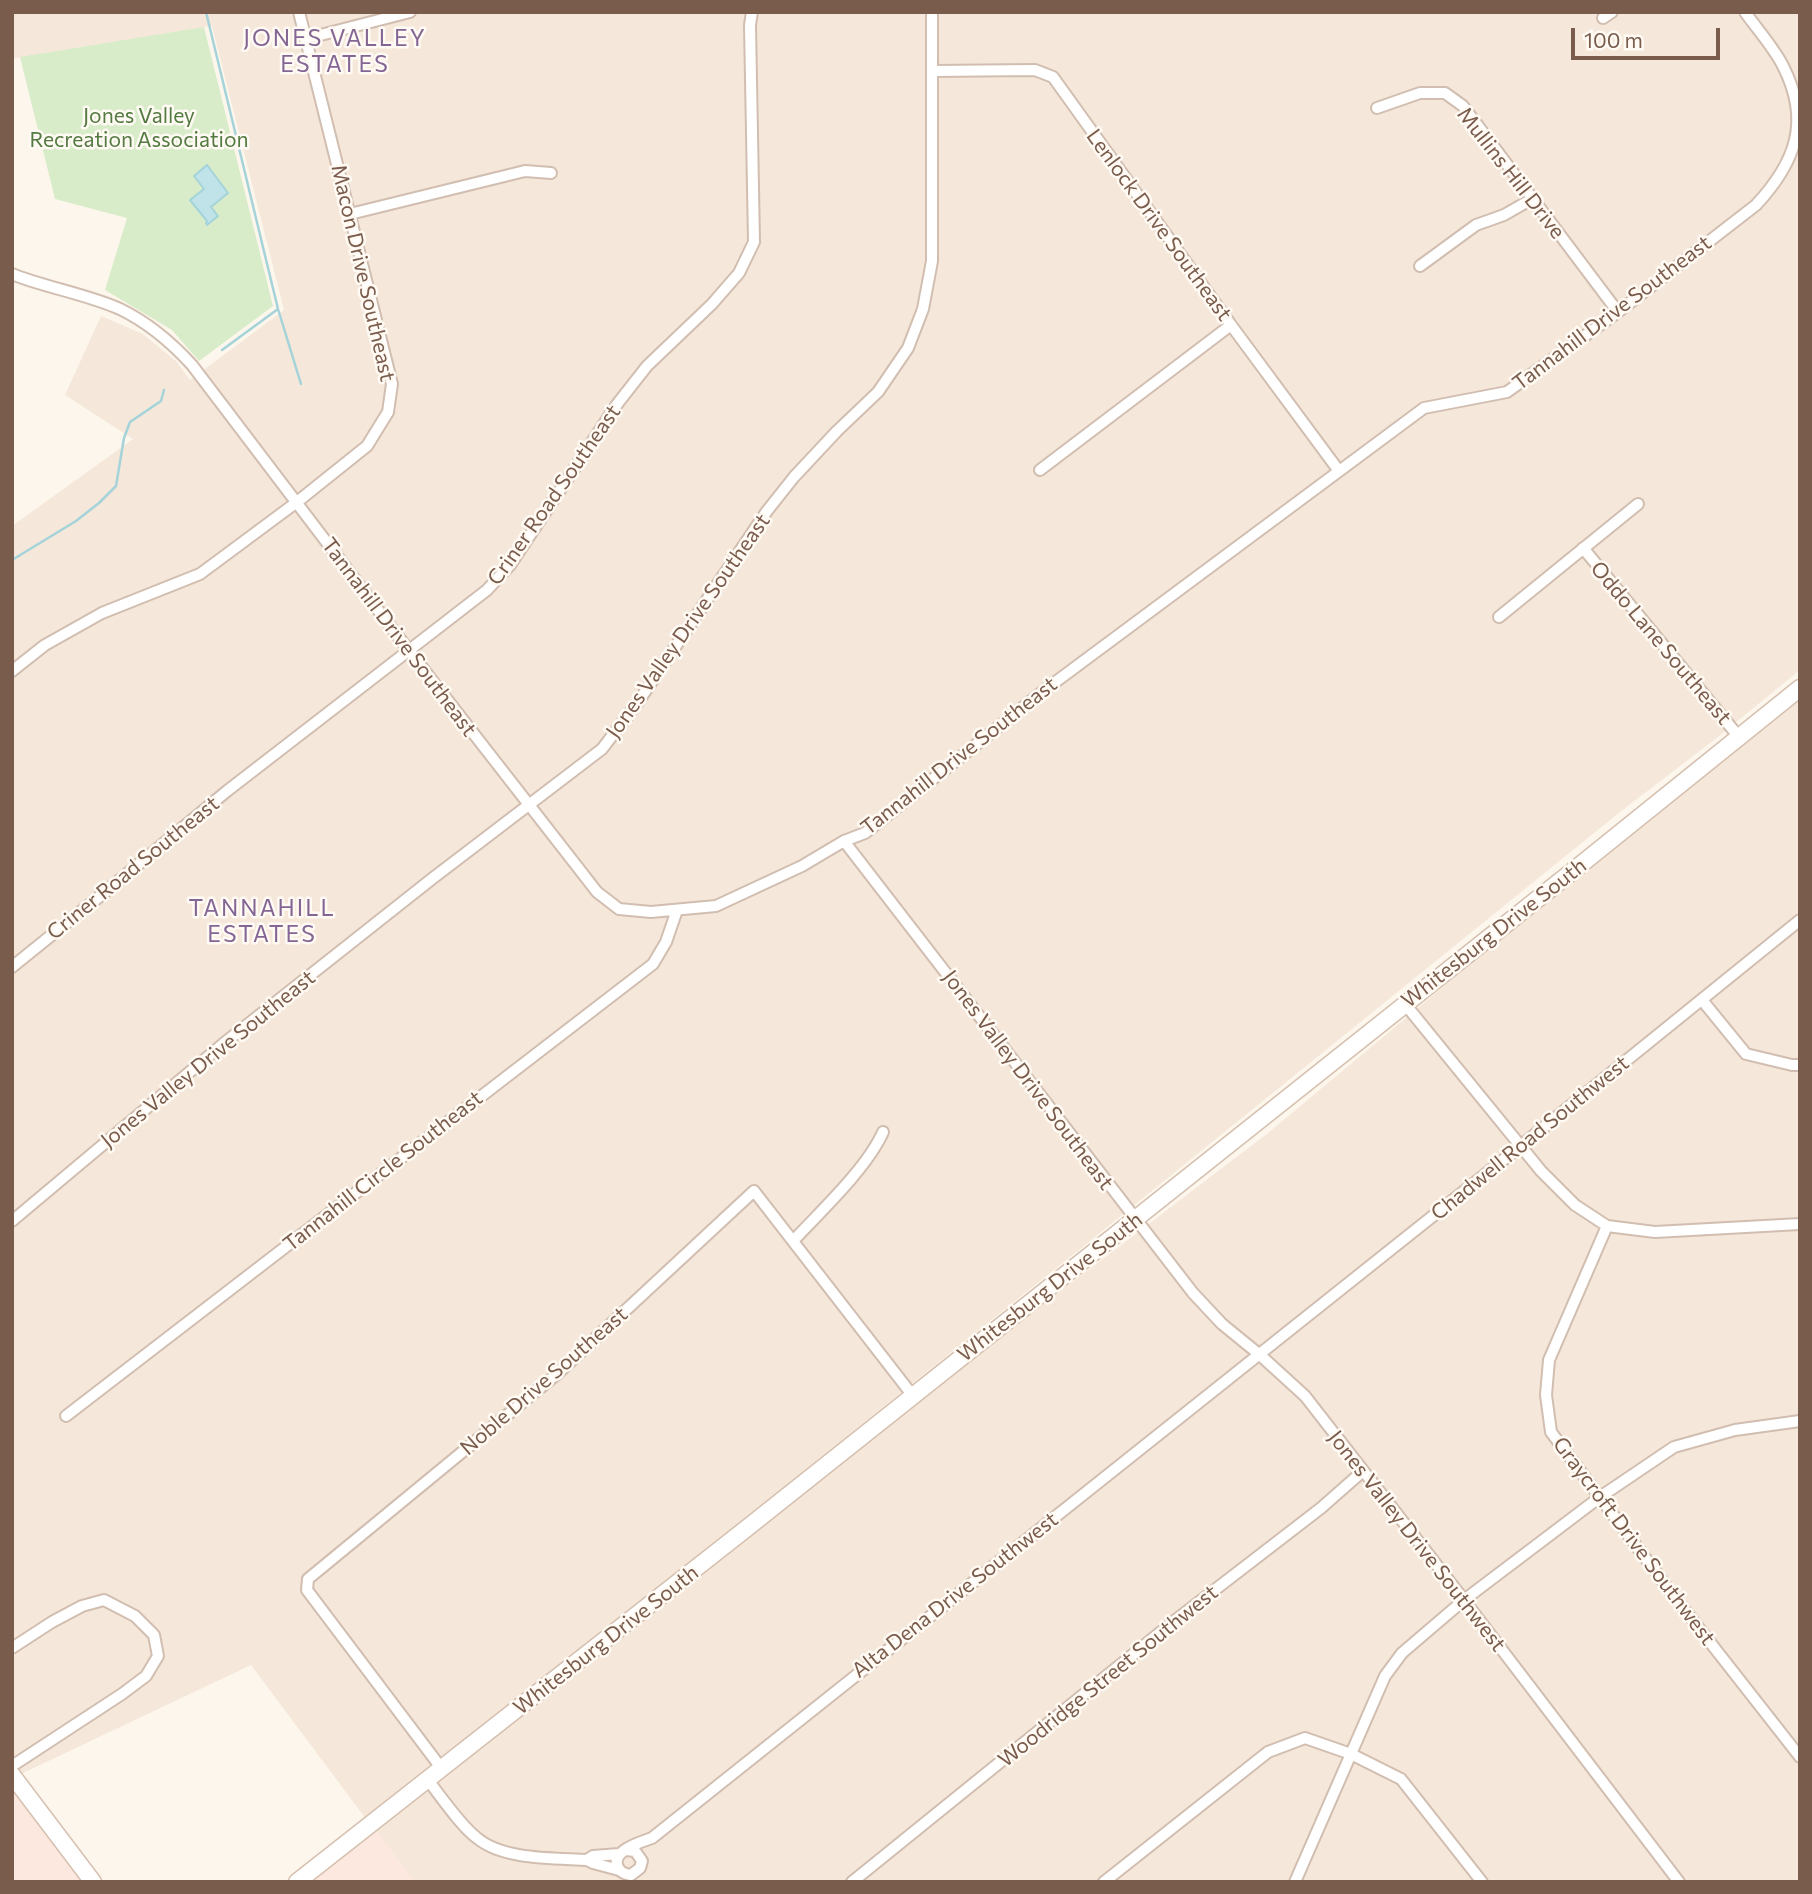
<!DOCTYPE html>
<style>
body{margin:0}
#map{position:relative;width:1812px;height:1894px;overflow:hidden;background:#fdf6ec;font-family:Commissioner,sans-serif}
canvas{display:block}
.frame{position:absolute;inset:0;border:14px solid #7a5c4d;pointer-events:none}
.scale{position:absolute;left:1571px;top:28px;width:149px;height:32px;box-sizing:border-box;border:4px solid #7a5c4d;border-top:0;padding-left:9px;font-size:21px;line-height:24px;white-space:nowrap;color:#7a5c4d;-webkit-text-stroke:5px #fffaf3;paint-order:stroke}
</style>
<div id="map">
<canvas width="1812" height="1894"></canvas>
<div class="frame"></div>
<div class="scale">100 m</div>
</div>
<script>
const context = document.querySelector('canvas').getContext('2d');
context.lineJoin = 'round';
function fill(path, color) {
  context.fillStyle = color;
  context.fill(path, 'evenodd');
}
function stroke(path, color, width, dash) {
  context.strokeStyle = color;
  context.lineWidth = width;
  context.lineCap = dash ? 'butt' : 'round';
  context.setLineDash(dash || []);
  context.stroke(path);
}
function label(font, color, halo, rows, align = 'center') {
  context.font = font + ' Commissioner,sans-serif';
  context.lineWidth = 5;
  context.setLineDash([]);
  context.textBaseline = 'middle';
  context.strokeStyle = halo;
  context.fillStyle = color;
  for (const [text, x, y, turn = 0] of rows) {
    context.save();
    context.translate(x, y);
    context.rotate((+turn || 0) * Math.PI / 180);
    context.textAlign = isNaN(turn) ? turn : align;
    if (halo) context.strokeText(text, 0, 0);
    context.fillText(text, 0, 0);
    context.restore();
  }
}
fill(new Path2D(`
 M12,12h1788v658l-82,67 -98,75 -540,437 -678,544 866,-660 532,-444v1193h-1387l-162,-217 -230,109 -9,-11v-1237l121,-87 -68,-44 36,-79 42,18 34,28 13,18 94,-70 -72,-284 -200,33z`), '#f5e8da');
fill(new Path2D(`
 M12,1775l79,107h-79z
 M368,1820l47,62h-128z`), '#fde8e0');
fill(new Path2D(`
 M204,27l69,279 -74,55 -27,-31 -67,-40 22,-72 -72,-19 -35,-142z`), '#d8ecc9');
const water = new Path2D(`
 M207,165l21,28 -17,14 7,9 -11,9 -1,-2 1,-2 -17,-21 14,-11 -10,-13z`);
fill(water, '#bfe3e8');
stroke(water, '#a5d3da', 2);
stroke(new Path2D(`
 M206,12l72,297 23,75
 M222,350l56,-41
 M12,560l64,-39 23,-18 17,-17 8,-48 6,-16 31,-21 3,-11`), '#a5d3da', 2.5);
const street = new Path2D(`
 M1603,18l9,-6
 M305,39l105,-27
 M932,71l103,-1 18,7 178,248 108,146
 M1377,108l43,-15h25l18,13 155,206
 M350,214l175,-43 26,2
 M1420,266l56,-41 28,-10 28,-16
 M12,274c35,14 74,20 108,35 29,14 51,33 72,56l218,287 187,240 22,17 32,3 65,-6 86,-40 42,-25 21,-8 181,-144 378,-281 83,-16 111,-80 138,-107c40,-43 55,-84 27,-139 -9,-18 -26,-37 -38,-54
 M1040,470l191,-145
 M1583,548l156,189
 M1499,617l139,-113
 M12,671l33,-26 57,-32 98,-39 97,-72 70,-56 21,-34 4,-28 -93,-372
 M844,841l349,452 29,31 38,31 45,41 159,204 215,282
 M12,967l98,-79 117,-97 260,-201 23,-25 108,-162 29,-37 65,-62 27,-31 15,-31 -4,-217 2,-13
 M1702,1000l44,54 46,11h8
 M1405,1004l136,167 34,34 32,21 48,6 145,-8
 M12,1221l211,-177 210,-166 169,-129 36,-47 129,-191 27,-34 43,-46 41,-39 30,-44 15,-39 9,-48v-249
 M1607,1226l-58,134 -3,35 5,37 122,163 127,162
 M794,1240c27,-29 73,-72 89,-108
 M66,1416l587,-452 13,-22 11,-32
 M12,1648l40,-26 30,-16 22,-6 31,16 19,19 4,21 -12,20 -24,18 -110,72
 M442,1769l-135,-179 1,-11 249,-205 197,-183 159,205
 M428,1780c13,17 33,46 49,58 26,22 77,20 110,22l6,3 26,7
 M626,1850l9,1 7,10 -2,7 -9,7c-7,-1 -12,-3 -14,-10 -4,-15 24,-23 35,-27l860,-685 288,-233
 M587,1860l6,-4 26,-2
 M852,1882l325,-263 144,-111 42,-37
 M1104,1882l164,-130 37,-14 46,16 50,25 81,103
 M1295,1882l90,-206 17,-23 62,-53 136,-103 74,-50 61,-17 65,-9`);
const secondary = new Path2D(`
 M12,1775l81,107
 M297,1882l450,-354 837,-666 216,-174`);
stroke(street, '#d1beb0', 14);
stroke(secondary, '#d6c0b0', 19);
stroke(street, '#fff', 10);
stroke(secondary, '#fff', 16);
label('21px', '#537a41', '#fffaf3', [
 ["Jones Valley",139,116],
 ["Recreation Association",139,140]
]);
label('21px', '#7a5c4d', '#fffaf3', [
 ["Mullins Hill Drive",1511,173,52],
 ["Lenlock Drive Southeast",1159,225,54],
 ["Macon Drive Southeast",363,273,77],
 ["Tannahill Drive Southeast",1612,313,-37],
 ["Criner Road Southeast",554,495,-55],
 ["Jones Valley Drive Southeast",688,626,-55],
 ["Tannahill Drive Southeast",399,637,53],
 ["Oddo Lane Southeast",1661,643,50],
 ["Tannahill Drive Southeast",959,756,-38],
 ["Criner Road Southeast",133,868,-39],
 ["Whitesburg Drive South",1494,933,-38],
 ["Jones Valley Drive Southeast",208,1059,-39],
 ["Jones Valley Drive Southeast",1028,1080,53],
 ["Chadwell Road Southwest",1530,1138,-39],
 ["Tannahill Circle Southeast",383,1171,-38],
 ["Whitesburg Drive South",1050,1287,-38],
 ["Noble Drive Southeast",544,1381,-41],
 ["Jones Valley Drive Southwest",1417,1541,52],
 ["Graycroft Drive Southwest",1634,1541,53],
 ["Alta Dena Drive Southwest",955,1595,-38],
 ["Whitesburg Drive South",606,1640,-38],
 ["Woodridge Street Southwest",1108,1676,-39]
]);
context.letterSpacing = '2px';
label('23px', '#846695', '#fffaf3', [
 ["JONES VALLEY",335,38],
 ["ESTATES",335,64],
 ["TANNAHILL",262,908],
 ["ESTATES",262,934]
]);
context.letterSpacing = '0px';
</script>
